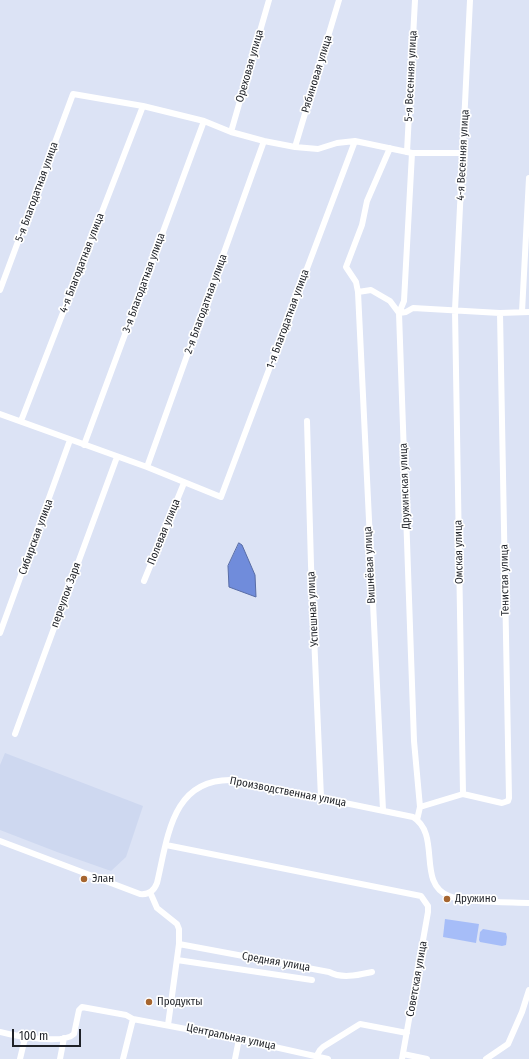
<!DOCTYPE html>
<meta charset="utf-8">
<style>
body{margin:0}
#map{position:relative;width:529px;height:1059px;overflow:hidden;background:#dce3f5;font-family:"Fira Sans Condensed",sans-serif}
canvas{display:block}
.scale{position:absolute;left:12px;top:1029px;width:69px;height:18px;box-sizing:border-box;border:2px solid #1f2228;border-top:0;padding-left:5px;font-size:12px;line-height:14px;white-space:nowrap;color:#1f2228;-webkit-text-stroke:3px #fff;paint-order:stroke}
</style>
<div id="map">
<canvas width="529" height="1059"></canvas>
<div class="scale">100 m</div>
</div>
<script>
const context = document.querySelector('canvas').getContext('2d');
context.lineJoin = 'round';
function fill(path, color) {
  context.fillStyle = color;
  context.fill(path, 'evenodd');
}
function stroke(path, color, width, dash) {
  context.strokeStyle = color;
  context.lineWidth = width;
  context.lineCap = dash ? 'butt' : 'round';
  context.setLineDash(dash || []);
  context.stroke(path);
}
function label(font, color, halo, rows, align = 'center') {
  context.font = font + ' "Fira Sans Condensed",sans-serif';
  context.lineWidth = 3.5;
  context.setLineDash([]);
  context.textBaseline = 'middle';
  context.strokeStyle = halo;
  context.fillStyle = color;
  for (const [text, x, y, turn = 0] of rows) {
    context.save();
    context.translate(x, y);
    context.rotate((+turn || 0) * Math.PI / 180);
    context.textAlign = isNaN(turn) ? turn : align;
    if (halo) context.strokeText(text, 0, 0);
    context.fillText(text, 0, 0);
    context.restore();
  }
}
fill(new Path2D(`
 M5,753l138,53 -17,51 -15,14 -54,-19 -57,-22v-65z`), '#ced8f0');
fill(new Path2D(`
 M445,919l34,5 -3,19 -33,-6z
 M483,929l23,4 1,4 -1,8 -4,1 -22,-4 -1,-2 1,-8z`), '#a6bdf8');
const water = new Path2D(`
 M239,543l3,2 13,30 1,22 -27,-10 -1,-21z`);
fill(water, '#708cdb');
stroke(water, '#586ca5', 1);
stroke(new Path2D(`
 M231,132l38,-132
 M295,147l44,-147
 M390,148l-23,53 -5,24 -16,42 10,15 2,10 13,-2 19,11 9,12 7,-1 7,-4 87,5 29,-1
 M407,152l8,-152
 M412,153l-8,148 -5,12 15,428 6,66 -3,13
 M0,290l73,-196 70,12 61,15 27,11 33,9 31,6 23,2 19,-6 18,-2 57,12h51
 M358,292l25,518
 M522,312l7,-134
 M0,414l147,53 74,30 134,-356
 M21,421l122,-315
 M307,421l4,144 10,233
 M84,445l120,-324
 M147,467l117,-326
 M144,581l40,-98
 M0,633l70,-193
 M15,734l102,-277
 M463,794l-8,-484 15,-310
 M420,807l43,-13 39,9 6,-2 1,-3 -9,-485
 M0,841l140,53c9,1 14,-3 17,-11 11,-47 15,-105 76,-103l180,37c29,18 3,66 36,79 17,7 60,6 80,7
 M166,845l255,51 7,10v6l-26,147
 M150,892l7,16 20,16 2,5v15l-11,81
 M179,944l150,28c13,7 29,3 43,0
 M177,960l135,20
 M133,1019l106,20 89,20
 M0,1032c15,4 63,13 74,2l5,-24 3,-3 44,8 7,4
 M403,1054l24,5
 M316,1057l4,-7 3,-3 37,-23 47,9
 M20,1059l5,-21
 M60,1059l4,-21
 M123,1059l10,-40
 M235,1059l4,-20
 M486,1059l22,-15 14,-32 7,-22`), '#fff', 6);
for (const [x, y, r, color] of [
 [84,879,4,"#a6652f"],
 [447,899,4,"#a6652f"],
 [149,1002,4,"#a6652f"]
]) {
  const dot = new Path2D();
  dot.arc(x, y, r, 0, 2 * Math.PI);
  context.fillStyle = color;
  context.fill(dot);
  stroke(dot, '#fff', 1.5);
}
label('11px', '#1f2228', '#fff', [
 ["Ореховая улица",250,66,-74],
 ["Рябиновая улица",317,74,-73],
 ["5-я Весенняя улица",411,76,-87],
 ["4-я Весенняя улица",463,155,-87],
 ["5-я Благодатная улица",37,192,-70],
 ["4-я Благодатная улица",82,263,-69],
 ["3-я Благодатная улица",144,283,-70],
 ["2-я Благодатная улица",206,304,-70],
 ["1-я Благодатная улица",288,319,-70],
 ["Дружинская улица",405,486,-92],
 ["Полевая улица",164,532,-68],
 ["Сибирская улица",36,537,-70],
 ["Омская улица",459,552,-91],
 ["Вишнёвая улица",370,565,-93],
 ["Тенистая улица",505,580,-91],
 ["переулок Заря",66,595,-70],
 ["Успешная улица",313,609,-93],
 ["Производственная улица",288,792,11],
 ["Средняя улица",276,962,10],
 ["Советская улица",417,979,-80],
 ["Центральная улица",231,1037,12]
]);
label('11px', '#1f2228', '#fff', [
 ["Элан",92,879],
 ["Дружино",455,899],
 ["Продукты",157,1002]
], 'left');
</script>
